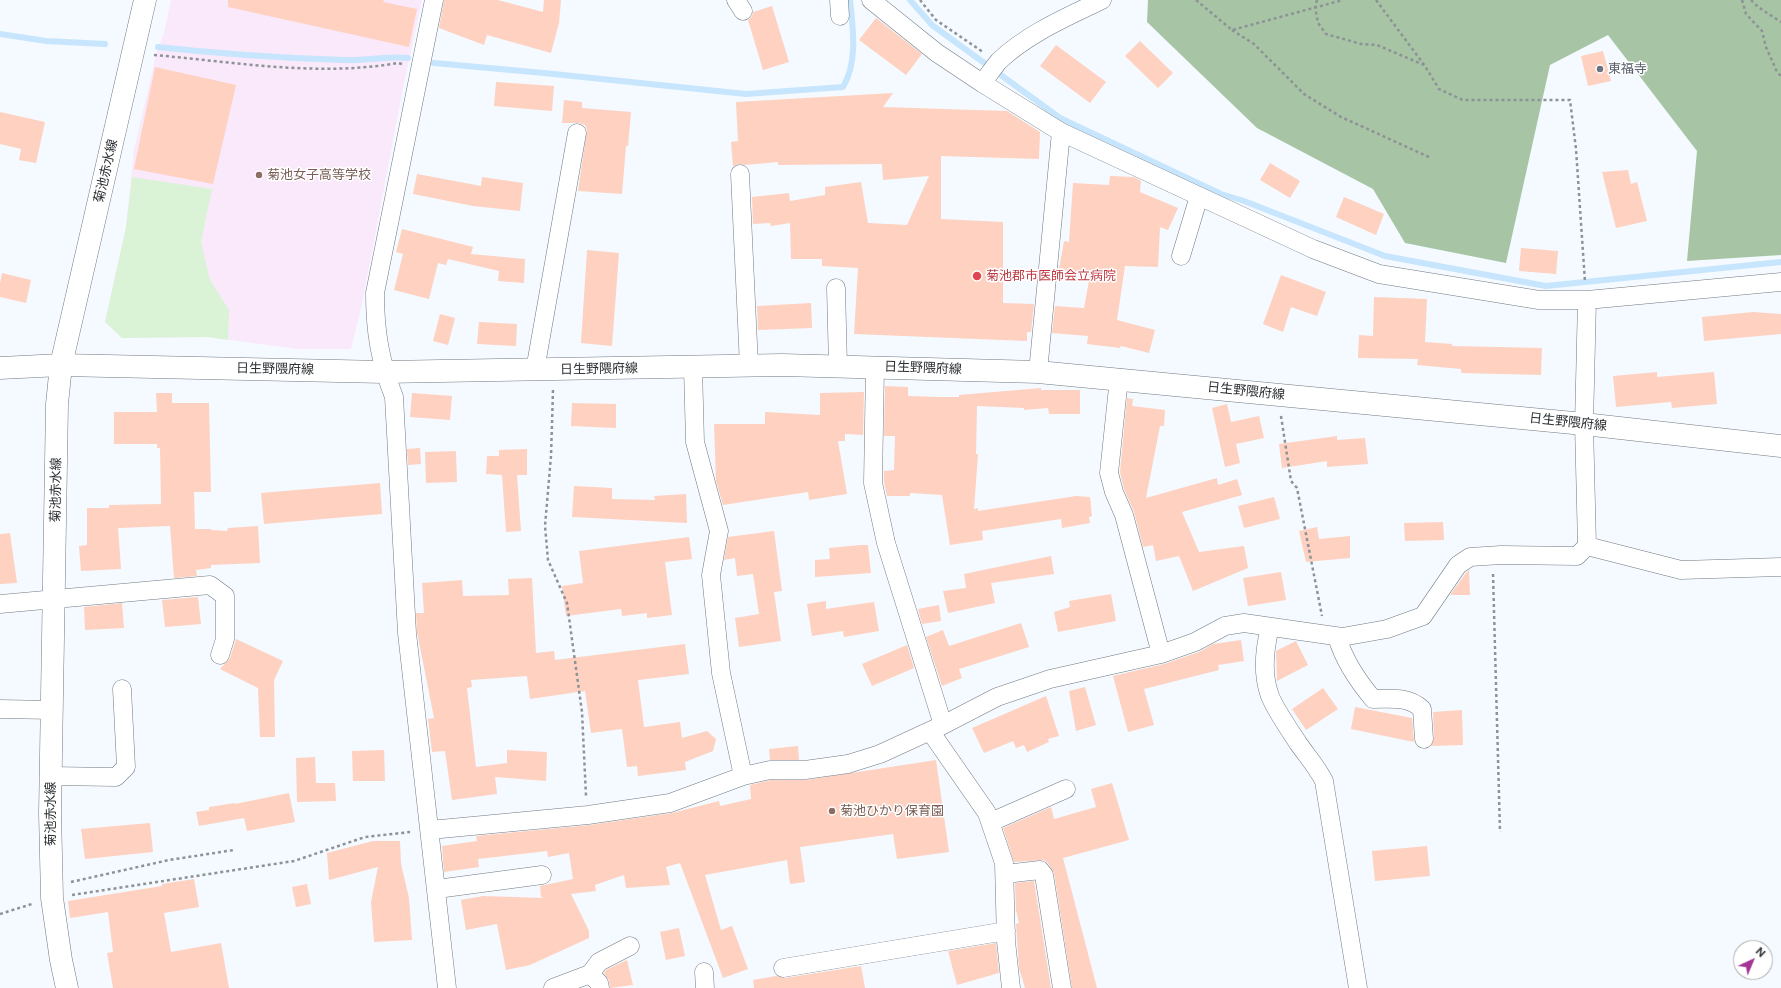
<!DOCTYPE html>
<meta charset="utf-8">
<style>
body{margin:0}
#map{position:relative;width:1781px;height:988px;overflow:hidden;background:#f4faff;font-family:"Public Sans",sans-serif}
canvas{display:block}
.north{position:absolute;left:1733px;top:940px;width:40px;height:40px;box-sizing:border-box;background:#fff;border:1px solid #abacad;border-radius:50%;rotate:44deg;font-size:11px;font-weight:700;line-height:16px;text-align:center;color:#2c3033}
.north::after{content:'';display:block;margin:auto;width:14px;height:18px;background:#a33695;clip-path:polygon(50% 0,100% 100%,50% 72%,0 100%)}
</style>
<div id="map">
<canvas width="1781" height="988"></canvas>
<div class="north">N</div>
</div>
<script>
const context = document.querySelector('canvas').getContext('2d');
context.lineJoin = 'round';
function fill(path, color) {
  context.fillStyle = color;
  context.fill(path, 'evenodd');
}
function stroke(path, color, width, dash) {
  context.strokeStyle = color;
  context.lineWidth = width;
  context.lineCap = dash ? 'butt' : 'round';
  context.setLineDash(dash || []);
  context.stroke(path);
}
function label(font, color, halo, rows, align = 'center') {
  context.font = font + ' "Public Sans","Noto Sans JP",sans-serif';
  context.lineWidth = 3;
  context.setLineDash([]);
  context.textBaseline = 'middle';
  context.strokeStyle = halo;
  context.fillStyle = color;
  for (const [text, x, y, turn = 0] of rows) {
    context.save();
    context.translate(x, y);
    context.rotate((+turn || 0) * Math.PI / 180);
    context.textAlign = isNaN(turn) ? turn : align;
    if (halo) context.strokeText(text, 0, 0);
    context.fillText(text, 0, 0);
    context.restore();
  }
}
fill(new Path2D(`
 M171,0h251l-19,88 -41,216 -11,45h-53l-90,-12 -86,1 -17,-16 21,-95 8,-77 23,-99 7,-18z`), '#fae9fa');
fill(new Path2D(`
 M132,177l80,12 -11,53 9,38 19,30 -1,30 -20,-3 -86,1 -17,-16 21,-95z`), '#daf3d7');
fill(new Path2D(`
 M1148,0h633v255l-94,6 10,-110 -89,-116 -58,30 -44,198 -101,-20 -32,-54 -116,-61 -110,-106z`), '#a7c5a4');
stroke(new Path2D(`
 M910,0l22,25 128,93 161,76 23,7 141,55 161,30 235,-24
 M0,34l46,7 59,3
 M158,47c62,7 124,11 186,13 22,1 43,-4 64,-2
 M434,63l110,10 202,21 97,-7c15,-25 10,-59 7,-87`), '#c7e5fc', 6);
fill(new Path2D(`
 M228,0h156l-1,2 34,7 -8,38 -181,-40z
 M444,0h54l45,12 1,-12h17l-2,23 -8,30 -64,-18 -3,10 -45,-17z
 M772,6l17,56 -26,8 -15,-50 4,-4 1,-4z
 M876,18l46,36 -16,21 -47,-35z
 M1140,41l33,32 -15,15 -33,-32z
 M1056,45l50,37 -16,21 -50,-37z
 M1603,51l8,30 -23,5 -7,-30z
 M155,67l81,18 -23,99 -79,-15z
 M496,82l58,4 -2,25 -58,-5z
 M893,93l-10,14 124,4 33,21 -1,27 -98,-3v63l62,3v81l31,1 -3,28h-4v9l-173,-7 4,-66 -36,-2v-7h-31l-1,-36 -19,3 -1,-3 -17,1 -1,-27 37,-4 1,8 35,-6v-8l36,-5 7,41 39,2 22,-49 -46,4 -1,-16 -104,1v-3l-33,3 -6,-1 -6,2 -2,-24 7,-1 -2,-39z
 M564,100l18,2v6l49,4 -3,34h-2l-4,48 -44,-3 9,-61 -2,-5 -6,-2h-17z
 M0,112l45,10 -9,41 -17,-3 2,-11 -21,-5z
 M1270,163l30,18 -10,17 -30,-18z
 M1628,170l3,14 6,-2 10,39 -31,7 -14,-56z
 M417,174l64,12 1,-9 41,6 -3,28 -47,-5 -60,-12z
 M1110,176l24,1 7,4 -1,11 38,16 -10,22 -8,-3 -2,40 -33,-1 -8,54 38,10 -6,23 -28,-7 -1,2 -33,-4 1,-8 -36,-3 3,-27 29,2 6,-33 -31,-6 5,-28 5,1 4,-59 36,2z
 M1344,197l40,17 -8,21 -40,-18z
 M402,229l71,18 -2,7 54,5 -1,24 -26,-2 1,-10 -51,-12 -2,6 -8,-2 -9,36 -35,-9 9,-36 -7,-2z
 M1521,248l37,3 -2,23 -37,-3z
 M587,250l32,3 -7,93 -31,-3z
 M2,273l29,7 -5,23 -26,-6v-13z
 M1281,275l45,17 -9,24 -26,-9 -8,25 -20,-8z
 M1374,297l53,2 -2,43 27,2v2l90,2 -1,27 -80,-2v-4l-44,-4 1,-6 -60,-1 1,-23 14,1z
 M811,303l1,25 -54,2 -1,-24z
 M1753,312l28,2v20l-77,7 -2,-24z
 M440,314l15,4 -7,27 -15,-4z
 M479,322l38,2 -1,22 -39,-2z
 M1657,372v5l57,-5 3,32 -45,4 -1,-6 -55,5 -3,-31z
 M885,386l23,1v9l31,1h20v-2l82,-7v2h39v24h-31l-1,-6 -24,2v-2l-47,-2 -1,48h2l-4,55 4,-1v3l98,-15 14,1 2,19 -3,1 1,6 -28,5 -1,-9 -79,12 1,9 -33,5 -8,-50 -32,-2v3h-23l-3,-14v-11l10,-1 1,-34h-11z
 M864,392l-1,43 -18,-1v7h-7l9,53 -38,6 -1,-8 -85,13 -7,-24 -2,-57h51v-12l55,3v-22z
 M156,393h16v10h37l2,89h-17l1,37h16v1l16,1 1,-3 30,-2 2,37 -49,2v3l-15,2 1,6 -23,2 -4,-52 -52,2 3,41 -40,2 -2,-25 8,-1v-37h22v-3l52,-1 -1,-56h-3v-4h-43v-32h43z
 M412,393l40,3 -2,24 -40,-3z
 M1127,398l6,1 -1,7 33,4 -1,16h-4l-14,72 71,-20 1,7 19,-6 5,16 -60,17 17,40 45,-6 4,22 -55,23 -14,-35 -23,5 -3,-16 -10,2 -9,-35 -10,-23 -4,-17z
 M572,403l44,1v24l-45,-2z
 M1227,404l4,18 28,-6 5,22 -28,6 4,19 -15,4 -13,-59z
 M1337,436v4l28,-2 3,26 -41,3v-6l-45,7 -3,-24z
 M420,448l1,16 -13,1 -1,-16z
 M527,449v26h-10l4,56 -15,1 -4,-57 -16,-1 1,-18h12v-6z
 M456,451l1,31 -31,1 -1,-31z
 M380,483l2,31 -118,10 -3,-31z
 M574,486l38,2v11l43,1 -1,-4 32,-2 1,29 -115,-6z
 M1274,497l6,22 -36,9 -6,-22z
 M1443,522l1,18 -39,1 -1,-18z
 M1317,527l2,12 31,-3v22l-44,4 -7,-31z
 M774,531l8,60 -8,1 7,49 -42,6 -4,-29 24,-4 -6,-40 -16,2 -2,-18 -11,2 4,-23z
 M10,533l7,50 -17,1v-50z
 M689,537l3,22 -27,3 7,53 -25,3v-5l-25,3 -1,-7 -55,7 -4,-30 21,-3 -4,-32z
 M860,545h8l3,28 -56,4v-17l15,-1 -1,-11z
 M1051,556l3,18 -63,9 4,20 -47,10 -5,-22 23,-3 -2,-14z
 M1469,570l1,25h-20l16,-22z
 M1281,572l5,28 -38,6 -5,-28z
 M532,578l4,75 18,-2 1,9 130,-16 4,30 -51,6 6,47 36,-5 2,16 25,-7 9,8 -3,12 -28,11 1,8 -48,6 -1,-10 -10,1 -5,-38 -31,4 -6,-42 -55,8 -3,-23 -56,4 1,7 -5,1 9,79 31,-4v-13l40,2 -1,29 -51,-4 2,17 -45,6 -7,-49 -13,1 -4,-33 6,-1 -17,-86 -1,-19h8l-2,-30 40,-3 1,16 46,-1 -1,-16z
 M1111,594l5,27 -58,11 -4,-20 16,-5 -1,-6z
 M198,597l3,27 -36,3 -3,-27z
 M826,601v8l48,-7 5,29 -35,6 -1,-6 -31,5 -5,-32z
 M122,603l2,25 -39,2 -1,-23z
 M939,605l2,16 -19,3 -4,-15z
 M1021,623l8,24 -70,22 3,9 -20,8 -16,-49 17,-7 6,16z
 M236,639l47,22 -9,19 1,57h-15l-2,-49 -38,-19 10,-11z
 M1241,640l3,21 -26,4 1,5 -75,19 10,36 -26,7 -15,-56 51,-12 35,-12 14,-8z
 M1296,641l12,24 -31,16 -1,-30z
 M907,645l7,23 -42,18 -10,-22z
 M1085,687l11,38 -20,6 -7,-40z
 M1323,688l15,21 -32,21 -14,-21z
 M1046,696l13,40 -11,3 1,3 -22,10 -3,-7 -8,3 -3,-7 -29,12 -12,-25z
 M1355,707l57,11 2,24 -63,-13z
 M1462,710l1,35 -32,1 3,-8 -1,-26z
 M798,746l1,14h-29l-1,-11z
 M384,750l1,31h-32l-1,-30z
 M315,757l1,26h19l1,18 -39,1 -1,-44z
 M936,760l13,92 -52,7 -4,-25 -93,13 5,35 -15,2 -3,-24 -82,15 16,55 11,-4 16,43 -25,9 -43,-115 -14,4 4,18 -44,3 -2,-13 -29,10 1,6 -25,3 18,37v7l-59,27 -24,5 -9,-46 -31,6 -5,-30 22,-4 62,2 -4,-1 -1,-11 33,-7 -4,-26 -21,4 -1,-6 -69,8 1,8 -35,5 -2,-26 35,-5 -1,-5 114,-11 82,-12 47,-12 1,5 31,-7 -1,-14 21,-5h35z
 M1112,783l17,57 -66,18 34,130h-25l-18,-115 -6,-10 -4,-3 -30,2 -11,-34 48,-21 3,12 42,-12 -5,-18z
 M289,793l6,29 -48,9 -3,-13 -45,8 -3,-14 13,-2v-3l26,-4v1z
 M150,823l3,29 -68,7 -4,-30z
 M373,841h27l1,23 8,34 3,42 -38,2 -3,-40 7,-35 -49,13 -2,-27z
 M1427,846l3,30 -55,5 -3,-30z
 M194,879l5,28 -35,6 7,39 50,-9 8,45h-116l-6,-35 6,-1 -5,-40 -38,6 -2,-17 94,-15v-2z
 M1034,881l17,107h-26l-6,-20 -3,-44 3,-1 -3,-13 -1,-27z
 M307,884l4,20 -15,3 -4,-20z
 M679,928l6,28 -19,4 -6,-28z
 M996,943l3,30 -42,12 -9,-34z
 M627,960l6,25 -23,3 -1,-7 -5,-8 2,-3z
 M861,966l4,22h-111l-1,-8 23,-4 9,2z`), '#fed1c1');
const minor = new Path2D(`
 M434,0l-59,293c0,39 5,68 19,104l13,236 40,355
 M736,0l7,11
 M839,0l1,16
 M871,0l66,53 45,30 79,49 252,117 66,25 160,26h48l194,-18
 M982,83c6,-7 11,-15 17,-22 28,-27 68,-44 103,-61
 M740,174l9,192
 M1181,256l18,-60
 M836,288l2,78
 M875,366l-2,117 13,60 57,182
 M693,368l2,74 24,89 -8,44 10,98 22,103
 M535,370l42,-237
 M1038,372l23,-240
 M1119,378l-10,95 5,19 10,23 37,139
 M1587,546l94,24 100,-3
 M0,604l210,-19 15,11v43l-5,16
 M1270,627c-5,20 -8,45 -1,66 3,12 22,39 29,50 9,13 19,24 26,38l34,207
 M1337,637c7,23 20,43 36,62 18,0 35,-3 49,10l2,30
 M0,709l52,1
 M930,731l57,82 17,50 2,78 5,47
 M51,776l65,1 10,-10 -4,-78
 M991,822l75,-33
 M430,830l158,-15 82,-12 73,-27 27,-6h35l43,-6 32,-10 63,-29 54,-28 53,-18 111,-25 34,-12 30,-16 19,-3 98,14 45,-8 36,-13 35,-51 12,-8 31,-2 76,1 10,-10 -3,-122 3,-124
 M1005,874l35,-4 4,5 18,113
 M437,889l105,-14
 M783,968l223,-37
 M704,972l1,16
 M590,974l9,-12 31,-16
 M553,988l37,-14 9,9 1,5`);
const tertiary = new Path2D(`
 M0,368l61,-3`);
const secondary = new Path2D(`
 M61,365l323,7 398,-7 256,7 546,52 197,22`);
const primary = new Path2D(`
 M67,988l-6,-28 -9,-62 -2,-85 7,-409 4,-39 84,-365`);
stroke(minor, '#717981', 19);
stroke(tertiary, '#717981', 23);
stroke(secondary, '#717981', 23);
stroke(primary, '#717981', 23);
stroke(new Path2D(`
 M920,0l16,20 47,32
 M1196,0l36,30 111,-30
 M1317,0l-2,7 3,16 8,11 35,10 16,1 47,20
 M1376,0l49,66 14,23 24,11h107l6,49 9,133
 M1742,0l4,14 16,17 4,16 11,25 4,4
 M1751,0l7,7 23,15
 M1232,30l22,14 50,50 37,23 88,40
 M154,55c81,7 164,22 244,8l4,1
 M553,390l-2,66 -6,70 3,34 19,43 15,109 4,84
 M1281,416l10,65 6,7 25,128
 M1493,574l7,258
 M71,882l98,-22 65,-10
 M72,895l222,-34 71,-24 45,-5
 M0,914l32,-10`), '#8d9296', 2.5, [3, 3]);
stroke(minor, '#fff', 18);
stroke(tertiary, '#fff', 22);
stroke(secondary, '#fff', 22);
stroke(primary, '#fff', 22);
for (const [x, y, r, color] of [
 [1600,69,4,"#6b7280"],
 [259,175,4,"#8d6e63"],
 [977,276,5,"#e0444e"],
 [832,811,4,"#8d6e63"]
]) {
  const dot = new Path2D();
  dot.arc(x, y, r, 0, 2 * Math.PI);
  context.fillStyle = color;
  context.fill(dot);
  stroke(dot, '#fff', 1.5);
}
label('13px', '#5b616d', '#fff', [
 ["東福寺",1608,69]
], 'left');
label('13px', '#2c3033', '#fff', [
 ["菊池赤水線",106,171,-77],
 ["日生野隈府線",923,368,2],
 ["日生野隈府線",275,369,1],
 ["日生野隈府線",599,369,-1],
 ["日生野隈府線",1246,391,6],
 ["日生野隈府線",1568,422,6],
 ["菊池赤水線",56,490,-89],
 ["菊池赤水線",51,814,-90]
]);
label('13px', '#785e54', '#fff', [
 ["菊池女子高等学校",267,175],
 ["菊池ひかり保育園",840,811]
], 'left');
label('13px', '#be3a42', '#fff', [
 ["菊池郡市医師会立病院",986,276]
], 'left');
</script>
